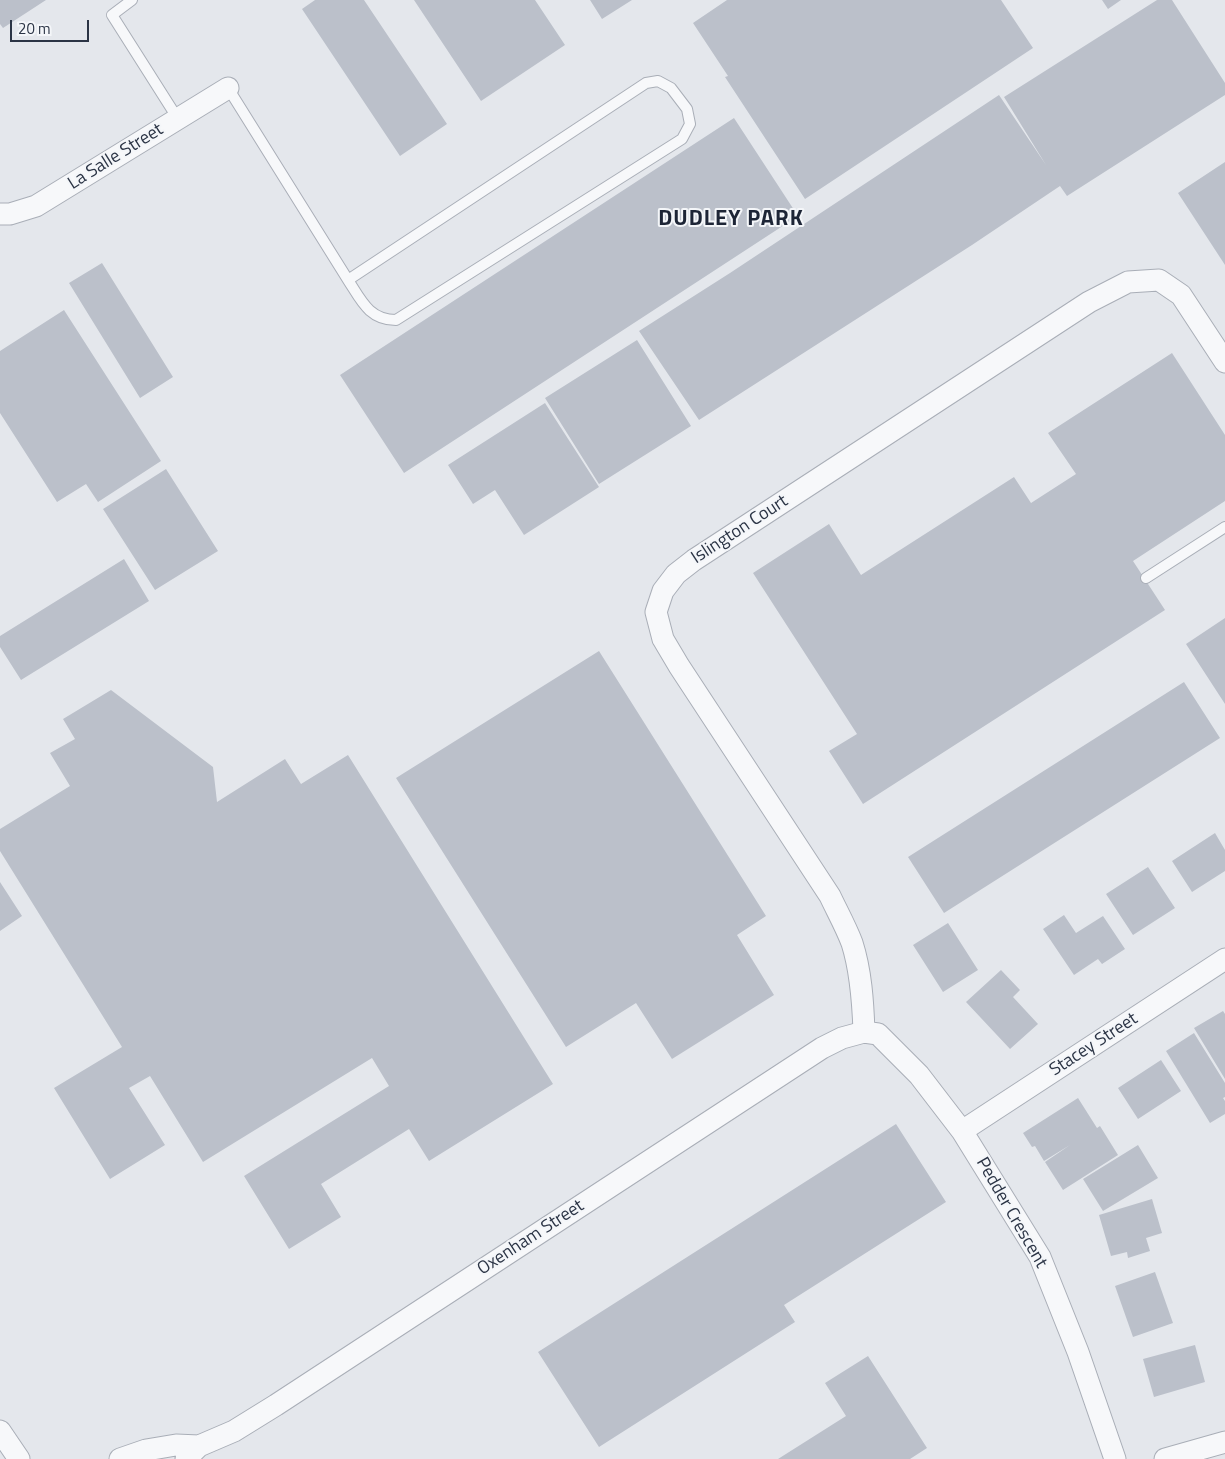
<!DOCTYPE html>
<style>
body{margin:0}
#map{position:relative;width:1225px;height:1459px;overflow:hidden;background:#e4e7ec;font-family:"Titillium Web",sans-serif}
canvas{display:block}
.scale{position:absolute;left:10px;top:20px;width:79px;height:22px;box-sizing:border-box;border:2px solid #2b3445;border-top:0;padding-left:6px;font-size:15px;line-height:18px;white-space:nowrap;color:#2b3445;-webkit-text-stroke:4px #f4f6f9;paint-order:stroke}
</style>
<div id="map">
<canvas width="1225" height="1459"></canvas>
<div class="scale">20 m</div>
</div>
<script>
const context = document.querySelector('canvas').getContext('2d');
context.lineJoin = 'round';
function fill(path, color) {
  context.fillStyle = color;
  context.fill(path, 'evenodd');
}
function stroke(path, color, width, dash) {
  context.strokeStyle = color;
  context.lineWidth = width;
  context.lineCap = dash ? 'butt' : 'round';
  context.setLineDash(dash || []);
  context.stroke(path);
}
function label(font, color, halo, rows, align = 'center') {
  context.font = font + ' "Titillium Web",sans-serif';
  context.lineWidth = 4;
  context.setLineDash([]);
  context.textBaseline = 'middle';
  context.strokeStyle = halo;
  context.fillStyle = color;
  for (const [text, x, y, turn = 0] of rows) {
    context.save();
    context.translate(x, y);
    context.rotate((+turn || 0) * Math.PI / 180);
    context.textAlign = isNaN(turn) ? turn : align;
    if (halo) context.strokeText(text, 0, 0);
    context.fillText(text, 0, 0);
    context.restore();
  }
}
fill(new Path2D(`
 M0,0h46l-43,28 -3,-4z
 M315,0h49l83,124 -47,32 -98,-147z
 M414,0h121l30,45 -84,56z
 M590,0h42l-30,19z
 M727,0h274l32,48 -228,151 -80,-122 3,-1 -35,-53z
 M1102,0h19l-13,9z
 M1157,0h15l53,83v12l-158,101 -7,-10 -88,59 -273,175 -60,-89 91,-58 269,-178 47,70 -42,-68z
 M734,118l64,98 -394,257 -64,-98z
 M1225,162v103l-47,-72z
 M102,263l71,114 -33,21 -71,-115z
 M64,310l97,151 -63,41 -12,-18 -29,18 -57,-89v-62z
 M637,340l54,86 -92,58 -54,-86z
 M1172,353l53,82v66l-92,60 32,49 -302,194 -34,-53 28,-17 -104,-161 76,-49 32,51 153,-98 17,26 45,-29 -28,-41z
 M545,403l54,84 -75,48 -29,-45 -22,14 -25,-39z
 M166,469l52,82 -63,39 -52,-81z
 M124,559l25,42 -128,79 -21,-33v-11z
 M1225,618v86l-39,-60z
 M599,651l167,265 -29,19 37,60 -102,64 -36,-56 -70,44 -170,-269z
 M1184,682l36,56 -276,175 -36,-56z
 M111,690l102,77 4,35 68,-43 16,25 47,-29 205,329 -124,77 -20,-32 -88,55 20,33 -52,32 -45,-73 145,-90 -17,-28 -169,104 -53,-86 -21,12 36,57 -55,34 -56,-91 68,-41 -122,-196v-22l70,-43 -20,-33 25,-14 -12,-20z
 M1215,833l10,17v21l-33,21 -20,-31z
 M1148,867l27,41 -42,27 -27,-41z
 M0,882l22,34 -22,15z
 M1064,915l12,18 27,-17 22,33 -23,15 -4,-5 -24,16 -31,-46z
 M948,923l30,47 -35,22 -30,-47z
 M1001,970l19,20 -7,7 25,27 -28,25 -44,-47z
 M1223,1011l2,3v65l-31,-51z
 M1194,1033l31,50v14l-2,1 2,3v13l-15,9 -44,-72z
 M1161,1060l20,31 -43,28 -20,-31z
 M1078,1098l19,30 3,-2 18,29 -55,35 -18,-28 25,-17 -26,16 -9,-15 -3,1 -9,-14z
 M896,1124l50,78 -162,103 11,17 -196,125 -61,-95z
 M1138,1145l20,33 -55,33 -20,-32z
 M1152,1199l10,34 -16,5 4,13 -22,7 -1,-6 -16,4 -12,-41z
 M1155,1272l18,51 -40,14 -18,-51z
 M1195,1345l10,37 -51,15 -11,-38z
 M868,1356l59,92 -17,11h-132l68,-43 -21,-33z`), '#bbc0ca');
const lane = new Path2D(`
 M132,0l-20,15 66,104
 M228,88l120,192c13,20 21,40 48,40l286,-181 8,-15 -3,-15 -16,-21 -13,-7 -12,2 -298,197
 M1146,578l79,-51`);
const street = new Path2D(`
 M0,214h10l26,-8 192,-118
 M864,1032c-1,-30 -3,-61 -12,-89 -6,-16 -15,-32 -22,-47l-151,-230 -16,-27 -7,-27 7,-21 13,-17 18,-14 395,-258 39,-20 31,-2 22,15 44,67
 M962,1131l263,-172
 M0,1431l19,28
 M120,1459l26,-9 30,-5 23,1
 M186,1459l13,-13 35,-15 42,-26 546,-357 20,-10 22,-6 14,2 41,41 43,56 78,126 38,95 37,107
 M1165,1459l60,-17`);
stroke(lane, '#a9aeb7', 12);
stroke(street, '#a9aeb7', 23);
stroke(lane, '#f7f8fa', 10);
stroke(street, '#f7f8fa', 21);
label('18px', '#2b3445', '#f4f6f9', [
 ["La Salle Street",116,157,-32],
 ["Islington Court",740,530,-33],
 ["Stacey Street",1094,1045,-33],
 ["Pedder Crescent",1011,1213,60],
 ["Oxenham Street",531,1238,-33]
]);
context.letterSpacing = '1px';
label('bold 22px', '#1d2536', '#f4f6f9', [
 ["DUDLEY PARK",731,220]
]);
context.letterSpacing = '0px';
</script>
